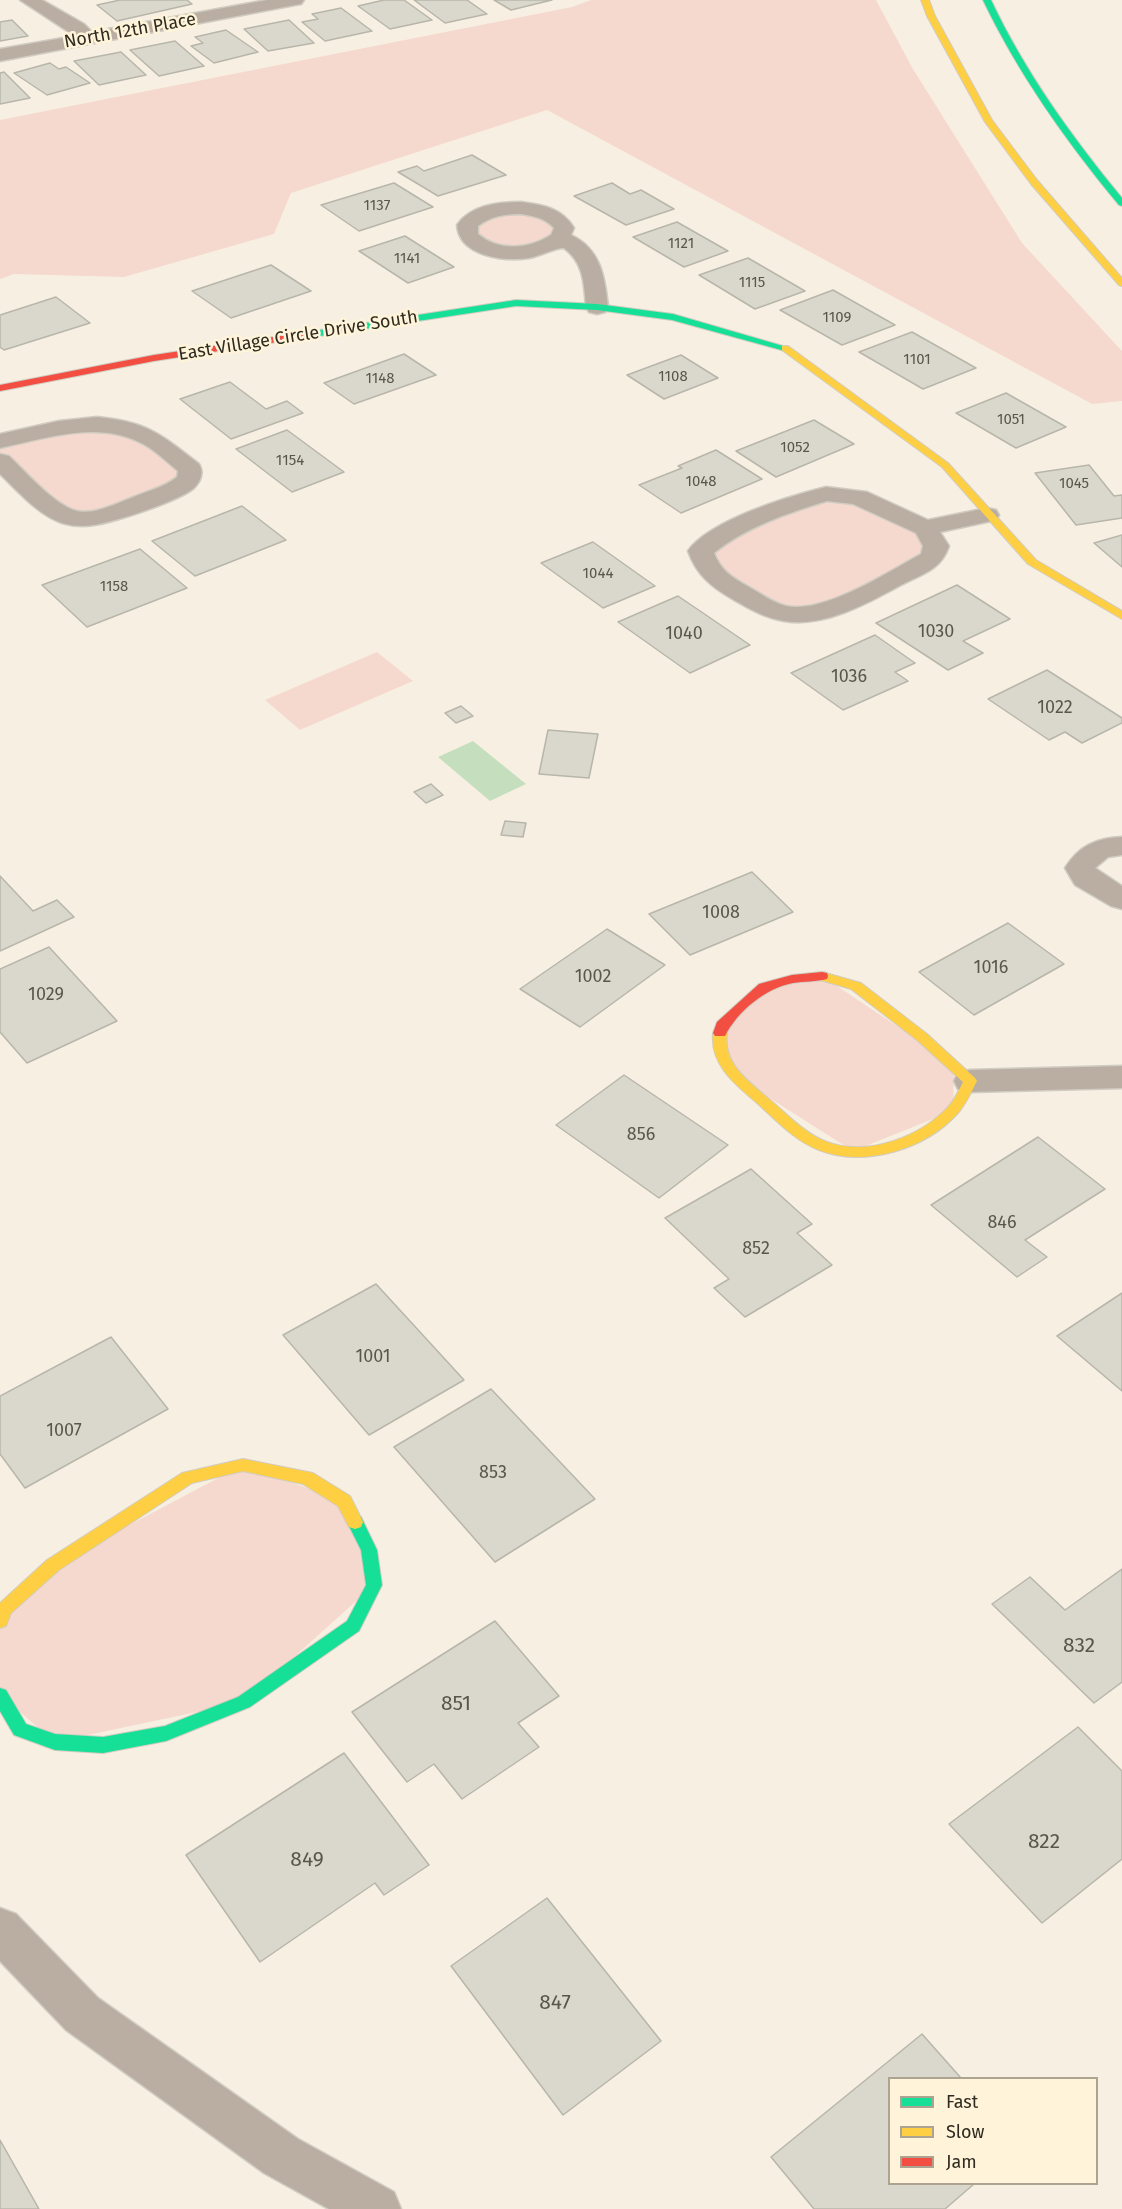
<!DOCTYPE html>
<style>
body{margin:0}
#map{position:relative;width:1122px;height:2209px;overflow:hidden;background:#f7f0e2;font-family:"Fira Sans",sans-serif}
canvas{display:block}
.legend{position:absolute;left:888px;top:2077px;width:210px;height:108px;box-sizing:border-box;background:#fff4da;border:2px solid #aca490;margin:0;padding:8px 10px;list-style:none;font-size:18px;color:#2f2b21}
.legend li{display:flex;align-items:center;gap:12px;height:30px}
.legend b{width:30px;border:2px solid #aca490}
</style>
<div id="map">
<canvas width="1122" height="2209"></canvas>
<ul class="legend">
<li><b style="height:8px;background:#16e098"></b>Fast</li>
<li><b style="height:8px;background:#ffcf43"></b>Slow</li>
<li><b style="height:8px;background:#f24e42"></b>Jam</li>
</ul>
</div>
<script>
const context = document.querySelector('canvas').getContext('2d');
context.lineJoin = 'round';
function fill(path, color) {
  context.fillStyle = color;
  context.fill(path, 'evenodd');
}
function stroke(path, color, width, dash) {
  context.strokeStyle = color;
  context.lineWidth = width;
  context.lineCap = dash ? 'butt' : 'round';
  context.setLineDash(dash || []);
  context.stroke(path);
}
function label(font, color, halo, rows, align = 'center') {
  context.font = font + ' "Fira Sans",sans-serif';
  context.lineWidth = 5;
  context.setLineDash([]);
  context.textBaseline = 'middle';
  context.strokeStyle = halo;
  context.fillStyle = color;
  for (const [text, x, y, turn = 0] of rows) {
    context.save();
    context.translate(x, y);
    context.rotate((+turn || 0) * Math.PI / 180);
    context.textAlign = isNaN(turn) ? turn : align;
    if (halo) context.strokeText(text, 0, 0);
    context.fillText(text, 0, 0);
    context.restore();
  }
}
fill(new Path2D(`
 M591,0h285l37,69 109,174 100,108v50l-30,3 -545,-294 -256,83 -17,41 -150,43 -110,-3 -14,5v-159l572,-113z
 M499,209l58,10 -1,23 -58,9 -31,-26z
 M89,423l65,17 35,39 -90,39h-29l-70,-57v-20z
 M826,494l99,34 11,18 -54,40 -94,29 -82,-47 7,-28z
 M377,652l36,29 -113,49 -35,-30z
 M822,976l132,88 -1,47 -100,40 -123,-78 -8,-48 42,-38z
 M243,1465l101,36 30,84 -130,117 -189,40 -55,-47v-74l53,-56z`), '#f6d9ce');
fill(new Path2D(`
 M473,741l53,43 -36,17 -52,-44z`), '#c5dfbe');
const building = new Path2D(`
 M120,0h67l5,4 -75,17 -20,-16z
 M384,0h20l28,20 -42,9 -32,-23z
 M414,0h53l20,14 -42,9z
 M494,0h58l-41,10z
 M341,8l31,23 -47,10 -23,-19 16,-3 -6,-5z
 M12,20l16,16 -28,5v-19z
 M289,20l25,23 -46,8 -24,-22z
 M226,30l32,22 -44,11 -23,-17 12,-3 -8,-6z
 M175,41l29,25 -45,10 -29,-26z
 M121,52l25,23 -47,10 -25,-24z
 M50,63l9,6 7,-2 24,16 -43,12 -33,-22z
 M4,72l26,26 -30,6v-31z
 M472,155l34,20 -68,21 -40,-24 19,-6 7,5z
 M394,183l39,24 -74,24 -38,-26z
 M612,183l18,11 11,-4 33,19 -48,16 -52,-29z
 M677,222l51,29 -44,16 -51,-30z
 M405,236l49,31 -46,16 -49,-32z
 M748,258l57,33 -50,18 -56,-34z
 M271,265l40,26 -80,27 -39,-27z
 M833,290l62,35 -53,20 -62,-35z
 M56,297l34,26 -86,27 -4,-3v-32z
 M912,332l64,36 -53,21 -64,-37z
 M404,354l32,21 -82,29 -30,-21z
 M681,355l37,23 -54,21 -37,-24z
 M230,382l36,27 21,-8 16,12 -72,26 -51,-40z
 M1006,393l60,34 -50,21 -60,-35z
 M814,420l40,24 -78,33 -40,-26z
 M287,430l57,42 -52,20 -56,-43z
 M716,450l46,29 -81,34 -42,-28 43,-17 -4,-2z
 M1089,465l25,31 8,-1v23l-46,7 -41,-52z
 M242,506l44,34 -91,36 -43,-35z
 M1122,535v32l-28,-24z
 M593,542l62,44 -52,22 -62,-45z
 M140,549l47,39 -100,39 -45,-42z
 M957,585l53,34 -47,22 20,12 -35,17 -72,-47z
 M678,596l72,49 -60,28 -72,-51z
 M875,635l40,28 -20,9 13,9 -65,29 -52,-37z
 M1047,670l75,48v5l-40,20 -17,-11 -16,8 -61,-41z
 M461,706l12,10 -17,7 -11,-10z
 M548,730l50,4 -9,44 -50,-4z
 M431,784l12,11 -17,8 -12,-11z
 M505,821l21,2 -3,14 -22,-2z
 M752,872l41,40 -103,43 -41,-41z
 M0,876l33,35 24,-11 17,17 -74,34z
 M1008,923l56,41 -90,51 -55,-43z
 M607,929l58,36 -85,62 -60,-38z
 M49,947l68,74 -90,42 -27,-31v-63z
 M624,1075l104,70 -69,53 -103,-73z
 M1038,1137l67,52 -80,51 22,17 -30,20 -86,-72z
 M751,1169l61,55 -15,9 35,32 -87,52 -31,-29 15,-9 -64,-61z
 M376,1284l88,96 -95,55 -86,-100z
 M1122,1293v98l-65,-55z
 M111,1337l57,72 -143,79 -25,-34v-58z
 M491,1389l104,110 -100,63 -101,-115z
 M1122,1569v113l-28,21 -102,-99 38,-27 35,33z
 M495,1621l64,75 -41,27 21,24 -77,52 -28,-35 -27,18 -55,-70z
 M1078,1727l44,44v88l-80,64 -93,-99z
 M344,1753l85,112 -45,30 -9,-12 -115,79 -74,-107z
 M547,1898l114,143 -98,74 -112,-149z
 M922,2034l39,44h-71v106h84l-29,25h-131l-43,-52z
 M0,2140l39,69h-39z`);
fill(building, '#dad8cd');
stroke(building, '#b8b6ab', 1.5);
const street = new Path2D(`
 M20,0h22l42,24 8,8 175,-32h37l-3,4 -6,1 -295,56v-12l75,-13z
 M521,202c22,3 41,6 53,26l-3,7c30,14 34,43 37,72l-3,5 -8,2 -8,-2 -3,-5c-2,-23 -2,-44 -22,-59 -10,0 -24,8 -35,10 -26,4 -70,-2 -72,-33 14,-20 41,-23 64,-23zM521,214c13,2 24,4 33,14l-3,7c-22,14 -52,17 -73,-1v-8c13,-10 27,-12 43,-12z
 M97,417c51,5 63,17 102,47 5,8 2,17 -5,24 -15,13 -80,34 -100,37 -11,2 -22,1 -32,-2 -24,-8 -44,-32 -62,-49v-20l9,2c16,15 46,50 68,55 17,4 38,-7 54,-13 14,-6 34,-11 46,-21l1,-6c-11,-9 -21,-19 -33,-26 -45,-26 -98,-7 -145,3v-14l59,-13z
 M826,487l41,5 61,28 59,-12 9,2 3,5 -3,5 -56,12 9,14c-8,24 -27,28 -48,39 -33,18 -77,43 -117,36 -19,-3 -34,-12 -50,-21 -22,-13 -37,-24 -46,-49 22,-31 102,-55 138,-64zM827,501l26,3 63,29 7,13 -2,8c-33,18 -97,60 -135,52 -13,-3 -26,-13 -37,-19 -16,-9 -28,-16 -35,-34 32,-26 74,-40 113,-52z
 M1122,837v18l-14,2 -13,11 27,18v23l-11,-3 -36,-21 -10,-17c14,-22 31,-30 57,-31z
 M1122,1066v22l-152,4 -12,-3 -4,-8 4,-8 12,-3z
 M0,1908l16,6 82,84 200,141 96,53 7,17h-72l-65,-36 -198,-143 -66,-69z`);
const fast = new Path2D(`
 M983,0h8c34,72 80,136 131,198v8l-3,-1c-53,-64 -100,-130 -136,-205z
 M516,300l81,4 76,10 117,34 -5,3 -113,-31 -75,-10 -81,-4 -203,31 -5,-3 5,-3z
 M355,1515l6,2 16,33 5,35 -23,46 -109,76 -84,34 -63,12 -48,-3 -41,-15 -14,-24v-23l6,2 20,34 29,10 48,3 62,-11 73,-29 109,-76 19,-36 -5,-35 -14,-28 2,-5z`);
const slow = new Path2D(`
 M921,0h8l6,16 57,104 45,60 85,98v8l-3,-1 -88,-101 -46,-62 -58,-106z
 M782,346h6l160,117 88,97 86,51v8l-94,-55 -86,-97 -160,-117z
 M822,972l39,11 66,51 48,44 2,3c-6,11 -11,23 -19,32 -32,36 -93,55 -139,37 -24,-9 -43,-30 -62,-47 -22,-19 -47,-38 -44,-70l7,-4 7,4c-4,31 20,47 42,66 18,15 36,35 58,43 41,15 94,-5 122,-36 6,-7 10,-16 14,-24l-46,-42 -66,-51 -34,-10 -1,-3 1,-3z
 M243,1459l70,14 37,23 13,26 -2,5 -6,2 -6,-2 -11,-21 -35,-22 -60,-13 -51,12 -133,87 -48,43 -5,13 -6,2v-25l47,-43 135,-87z`);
const jam = new Path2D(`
 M313,331l3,1v4l-162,25 -154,30v-6l154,-30z
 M822,972l5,1 1,3 -1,3c-11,3 -23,2 -34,4 -28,5 -56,29 -68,53h-10l-2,-3 4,-11 42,-38 33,-9z`);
stroke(street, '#d1ccc1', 3);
stroke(fast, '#d1ccc1', 2);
stroke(slow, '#d1ccc1', 2);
stroke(jam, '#d1ccc1', 2);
fill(street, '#baaea3');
fill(fast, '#16e098');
fill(slow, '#ffcf43');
fill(jam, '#f24e42');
label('15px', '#5a564c', null, [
 ["1137",377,206],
 ["1121",681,244],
 ["1141",407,259],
 ["1115",752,283],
 ["1109",837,318],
 ["1101",917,360],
 ["1108",673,377],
 ["1148",380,379],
 ["1051",1011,420],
 ["1052",795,448],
 ["1154",290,461],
 ["1048",701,482],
 ["1045",1074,484],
 ["1044",598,574],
 ["1158",114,587]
]);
label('18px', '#2f2b21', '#fff4da', [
 ["North 12th Place",130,31,-10],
 ["East Village Circle Drive South",298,336,-9]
]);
label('18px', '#5a564c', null, [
 ["1030",936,632],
 ["1040",684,634],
 ["1036",849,677],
 ["1022",1055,708],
 ["1008",721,913],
 ["1016",991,968],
 ["1002",593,977],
 ["1029",46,995],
 ["856",641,1135],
 ["846",1002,1223],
 ["852",756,1249],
 ["1001",373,1357],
 ["1007",64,1431],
 ["853",493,1473]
]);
label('21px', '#5a564c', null, [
 ["832",1079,1646],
 ["851",456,1704],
 ["822",1044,1842],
 ["849",307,1860],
 ["847",555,2003]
]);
</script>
